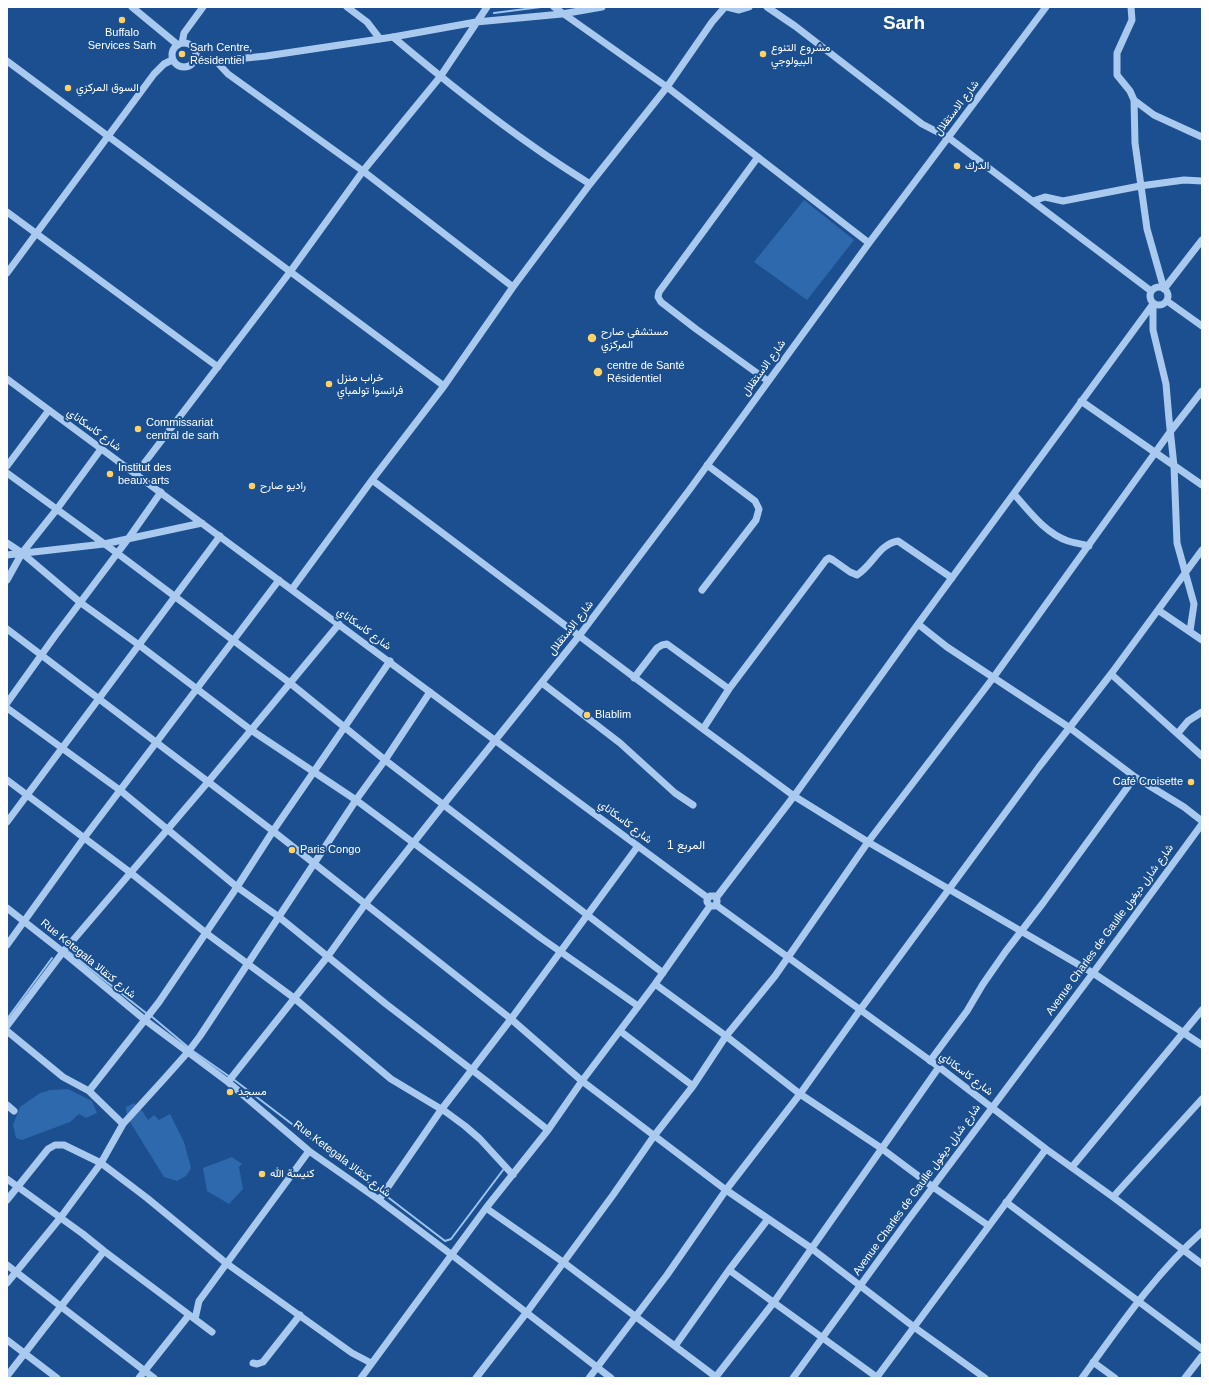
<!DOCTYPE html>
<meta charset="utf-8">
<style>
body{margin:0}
#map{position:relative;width:1209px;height:1385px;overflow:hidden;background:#1b4f8f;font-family:Helvetica,sans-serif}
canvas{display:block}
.frame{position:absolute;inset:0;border:8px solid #fff;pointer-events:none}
</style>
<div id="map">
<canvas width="1209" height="1385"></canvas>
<div class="frame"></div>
</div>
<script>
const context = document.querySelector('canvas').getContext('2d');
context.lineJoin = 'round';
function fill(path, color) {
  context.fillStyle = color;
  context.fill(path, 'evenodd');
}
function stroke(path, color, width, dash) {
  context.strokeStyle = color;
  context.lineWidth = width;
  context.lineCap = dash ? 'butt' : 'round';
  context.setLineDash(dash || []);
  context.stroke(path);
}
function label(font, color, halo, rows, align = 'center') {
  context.font = font + ' Helvetica,Vazirmatn,sans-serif';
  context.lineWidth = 4;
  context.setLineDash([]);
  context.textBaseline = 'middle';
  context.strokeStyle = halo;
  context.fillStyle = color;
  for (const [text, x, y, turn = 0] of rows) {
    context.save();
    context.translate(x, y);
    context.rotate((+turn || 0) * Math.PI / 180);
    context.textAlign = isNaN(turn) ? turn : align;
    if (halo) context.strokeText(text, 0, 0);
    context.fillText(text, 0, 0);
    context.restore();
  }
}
fill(new Path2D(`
 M804,200l50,40 -47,60 -53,-38z
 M68,1089l24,12 5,12 -11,5 -7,-4 -9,8 -48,18 -6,-2 -3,-13 7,-18 20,-14 10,-3z
 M134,1103l9,9 5,8 6,-5 5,5 11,-6 14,28 7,26 -5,8 -9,5 -13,-4 -37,-60 -1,-10z
 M232,1157l10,7 -3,3 4,22 -14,15 -22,-13 -4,-23z`), '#2e69ad');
stroke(new Path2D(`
 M494,13l47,-6
 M69,952l77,61
 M151,1016l37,31
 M7,1019l45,-61
 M193,1051l37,26
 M233,1079l148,113
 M385,1195l60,46 6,-2 52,-69`), '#9cc4f0', 2);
stroke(new Path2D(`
 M132,7l46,38
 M347,7l20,15 13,17
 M554,7l113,80 202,156
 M727,7l12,3 10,-3
 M767,7l28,19 127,98 27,14 202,153
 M1131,7l1,13 -15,33v22l13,16 4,9 20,15 48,22
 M393,37c45,38 92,76 141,110 18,13 37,25 56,37
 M172 55a12 12 0 1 1 24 0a12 12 0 1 1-24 0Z
 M182,43l2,-10 19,-26
 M195,60l21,1 50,-5 127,-19 83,-15 86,-8 40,-7
 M7,61l437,325
 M216,61l12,13 135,97 150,116
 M1134,100l1,43 12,86 17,60
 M758,157l-99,135 -1,5 3,5 35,27 72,52
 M1033,201l12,-4 18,4 77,-15 44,-6 18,1
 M7,212l211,155
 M7,273l147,-199 10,-10 8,-4
 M1150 296a9 9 0 1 1 18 0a9 9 0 1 1-18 0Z
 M1164,289l38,-49
 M1167,301l35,25
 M1153,304v26l13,54 3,35 5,47 3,77 17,61 -4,27
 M7,379l701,519
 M1081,401l121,84
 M7,466l42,-56
 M7,473l110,80 173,130 95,77 278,213
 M136,474l154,-202 73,-101 77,-94 47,-70
 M372,480l331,249 91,67 74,46 225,131 109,72
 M1014,494c15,17 31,39 54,47 6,2 14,3 21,5
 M7,543l15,10 59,50 58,42 112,85 105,70 185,138 97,68
 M7,555l97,-11 98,-21
 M7,580l15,-27 35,-44 44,-60
 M292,589l80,-109 72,-94 69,-99 77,-103 77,-97 45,-65 13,-15
 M702,590l54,-70 3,-11 -4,-8 -48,-36
 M1158,610l44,30
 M918,624l29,23 123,81 65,49 49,30 18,14
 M7,629l266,202 238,188 71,62 144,109 85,58 103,79 71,51
 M1111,674l91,82
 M634,678l23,-30 5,-3 5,-1 62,45
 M542,683l78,60 55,50 18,12
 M7,703l48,-67 73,-97 33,-47
 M7,708l114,83 116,96 42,30 107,87 103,79 59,47
 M703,729l26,-40 97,-129 3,-2 4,2 17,12 7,3c16,-10 22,-31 41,-34l54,37
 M1178,733l10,-12 14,-9
 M7,780l124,93 75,60 88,65 97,81 55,33 19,14 15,13 33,36
 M7,822l213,-286
 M716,898l78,-102 124,-172 235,-320
 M716,905l223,162 107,82 67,48 89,67
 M7,908l56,44 82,68 83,62 81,69 70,49 73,55 159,123
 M7,945l77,-107 195,-258
 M655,984l71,52 74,58 81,54 52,39 56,39
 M7,1026l56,-74 145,-170 131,-158
 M7,1031l56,46 26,14 34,33
 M620,1031l73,55
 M930,1061l37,-50 16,-27 23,-33 37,-48 92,-126
 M228,1082l100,-126 38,-53 78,-99 135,-168 111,-147 179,-246 177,-236
 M89,1091l70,-89 78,-115 36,-56 117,-170
 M7,1105l7,6
 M1072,1167l130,-157
 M7,1179l76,55 21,17 108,81
 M1113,1197l89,-98
 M7,1200l41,-51 7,-4h9l37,18 46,35 79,65 126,90 19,10
 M379,1200l62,-90 70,-91 127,-173
 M1006,1202l196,147
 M486,1208l77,54 153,115
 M7,1265l147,113
 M729,1270l149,108
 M7,1283l54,-66 40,-54 22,-39 41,-45 24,-27 12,-16 156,-236 29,-40 45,-68
 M195,1319l4,-18 110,-150
 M7,1340l50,38
 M675,1346l54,-76 39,-51
 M1093,1362l22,16
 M253,1363l4,1 6,-2 37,-47
 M7,1376l97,-125
 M877,1377l169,-228
 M139,1378l50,-63
 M361,1378l125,-170 62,-78 34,-49 73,-97 55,-78h5l2,-4v-2l-2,-4h-5l-3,4v2l3,4
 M476,1378l51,-66 86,-117 41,-59 39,-50 33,-50 49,-60 93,-134 125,-164 177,-246 32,-41
 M589,1378l78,-103 59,-85 74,-96 60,-84 179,-243 72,-93 91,-124
 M715,1378l59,-76 165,-235
 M793,1378l115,-158 185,-247 109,-149
 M1082,1378c37,-51 73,-104 120,-146
 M1185,1378l17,-22`), '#a9c9ee', 7);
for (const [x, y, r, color] of [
 [122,20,4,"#ffd166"],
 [182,54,4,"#ffd166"],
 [763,54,4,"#ffd166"],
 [68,88,4,"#ffd166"],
 [957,166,4,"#ffd166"],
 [592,338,5,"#ffd166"],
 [598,372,5,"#ffd166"],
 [329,384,4,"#ffd166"],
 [138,429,4,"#ffd166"],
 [110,474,4,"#ffd166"],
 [252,486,4,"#ffd166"],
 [587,715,4,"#ffd166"],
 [1191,782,4,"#ffd166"],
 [292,850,4,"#ffd166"],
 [230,1092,4,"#ffd166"],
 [262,1174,4,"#ffd166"]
]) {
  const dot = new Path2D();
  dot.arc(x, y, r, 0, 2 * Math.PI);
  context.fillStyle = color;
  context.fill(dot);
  stroke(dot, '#1b4f8f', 1.5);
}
label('11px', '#fff', '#1b4f8f', [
 ["Buffalo",122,33,"center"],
 ["Services Sarh",122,46,"center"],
 ["Sarh Centre,",190,48],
 ["Résidentiel",190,61],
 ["مشروع التنوع",771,48],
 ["البيولوجي",771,61],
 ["السوق المركزي",76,88],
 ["الدرك",965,166],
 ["مستشفى صارح",601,332],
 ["المركزي",601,345],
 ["centre de Santé",607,366],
 ["Résidentiel",607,379],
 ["خراب منزل",337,378],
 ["فرانسوا تولمباي",337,391],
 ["Commissariat",146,423],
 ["central de sarh",146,436],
 ["Institut des",118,468],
 ["beaux arts",118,481],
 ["راديو صارح",260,486],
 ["Blablim",595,715],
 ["Café Croisette",1183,782,"right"],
 ["Paris Congo",300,850],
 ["مسجد",238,1092],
 ["كنيسة الله",270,1174]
], 'left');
label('11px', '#fff', '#1b4f8f', [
 ["شارع الاستقلال",957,108,-53],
 ["شارع الاستقلال",764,368,-54],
 ["شارع كاسكاناي",94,430,36],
 ["شارع الاستقلال",571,628,-52],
 ["شارع كاسكاناي",364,629,36],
 ["شارع كاسكاناي",625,822,37],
 ["Avenue Charles de Gaulle شارع شارل ديغول",1110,930,-54],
 ["Rue Ketegala شارع كتقالا",88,959,39],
 ["شارع كاسكاناي",966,1074,37],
 ["Rue Ketegala شارع كتقالا",342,1159,37],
 ["Avenue Charles de Gaulle شارع شارل ديغول",917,1190,-54]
]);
label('12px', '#fff', '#1b4f8f', [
 ["المربع 1",686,846]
]);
label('bold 19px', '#fff', '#1b4f8f', [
 ["Sarh",904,24]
]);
</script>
